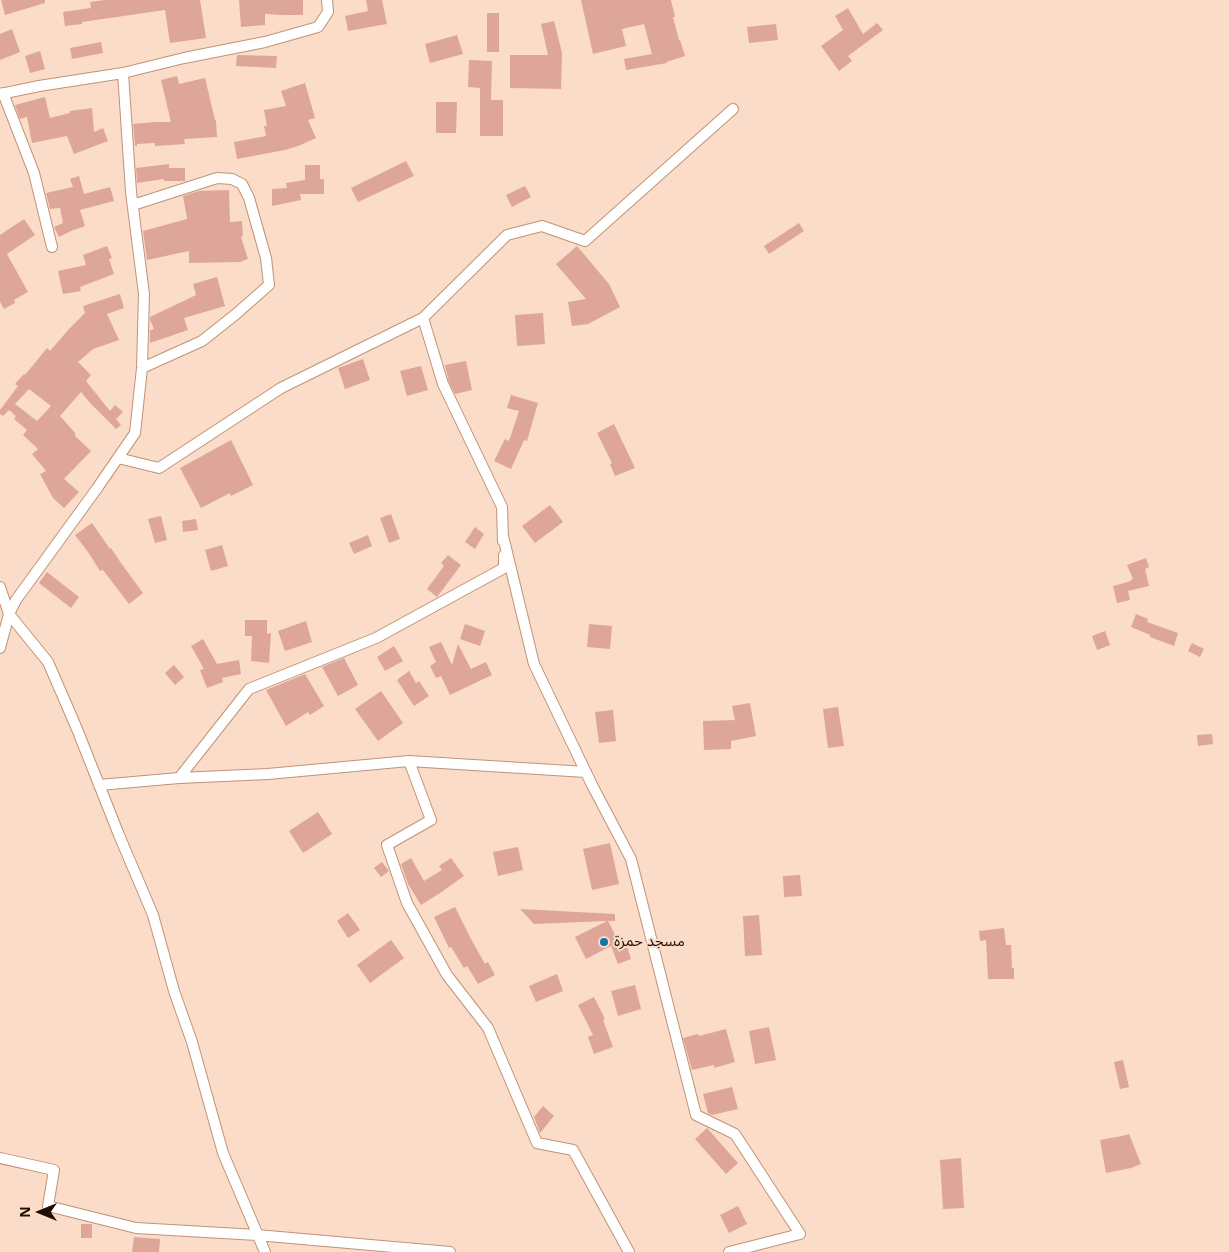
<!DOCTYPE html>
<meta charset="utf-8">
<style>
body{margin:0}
#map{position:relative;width:1229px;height:1252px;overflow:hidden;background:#fadcc9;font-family:"Noto Sans",sans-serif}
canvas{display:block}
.north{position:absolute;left:15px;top:1187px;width:50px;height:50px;-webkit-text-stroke:4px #fadcc9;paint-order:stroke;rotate:270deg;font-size:14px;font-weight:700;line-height:20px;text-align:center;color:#1e0e04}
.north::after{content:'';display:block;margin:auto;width:18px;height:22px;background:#1e0e04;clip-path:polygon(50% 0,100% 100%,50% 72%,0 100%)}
</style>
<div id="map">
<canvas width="1229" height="1252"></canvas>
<div class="north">N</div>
</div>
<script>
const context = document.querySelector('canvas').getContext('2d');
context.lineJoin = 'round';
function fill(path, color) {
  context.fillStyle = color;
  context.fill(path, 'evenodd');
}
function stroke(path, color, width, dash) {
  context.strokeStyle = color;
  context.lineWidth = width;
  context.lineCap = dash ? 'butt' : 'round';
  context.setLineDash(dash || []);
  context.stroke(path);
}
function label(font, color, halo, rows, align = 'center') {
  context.font = font + ' "Noto Sans","Noto Sans Arabic",sans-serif';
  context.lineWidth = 4;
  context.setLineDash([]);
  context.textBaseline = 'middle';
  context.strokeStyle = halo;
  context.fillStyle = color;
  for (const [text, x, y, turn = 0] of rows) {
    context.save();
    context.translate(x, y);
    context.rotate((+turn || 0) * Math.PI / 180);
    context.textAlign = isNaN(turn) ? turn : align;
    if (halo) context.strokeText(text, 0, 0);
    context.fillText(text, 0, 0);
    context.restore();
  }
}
fill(new Path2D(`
 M1,0h44v3l-40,12z
 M105,0h95l6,38 -36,5 -5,-33 -83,12v2l-17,2 -2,-14 28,-4 -1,-6z
 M239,0h64v15h-20l-18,-1v11l-24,2z
 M366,0h16l5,24 -39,7 -3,-15 23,-5z
 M581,0h90l4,17h-2l6,23h1l5,16 -19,6 1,1 -41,7 -2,-11 28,-5 -8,-30 -22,5 4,17 -33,8z
 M848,8l15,26 14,-11 6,7 -35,26 4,5 -13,10 -18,-25 22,-16 -8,-14z
 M487,13h12v39h-12z
 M554,21l8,32 -1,36 -51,-1v-33h38l-7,-31z
 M776,24l2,16 -29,3 -2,-16z
 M12,29l8,23 -20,8v-26z
 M457,35l6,19 -33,9 -5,-19z
 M101,42l2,11 -31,6 -2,-11z
 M40,51l5,18 -15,4 -5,-17z
 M237,55l40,1 -1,12 -40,-2z
 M469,60l23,1 -1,39h12v36h-23v-48l-12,-1z
 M177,76l2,8 26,-6 10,42h1l1,17 -33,2 1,5 -30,2v-3l-18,1v2h-2l-2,-22 21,-2h17l-10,-42z
 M305,83l10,35 -7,2 8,18 -18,8 -13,4 -48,9 -3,-17 32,-6 -2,-10h3l-3,-16 22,-4 -5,-15z
 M45,97l5,21 20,-5v-2l22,-3 2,24 9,-4 5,13 -34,13 -7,-18 -35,7 -5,-26 -7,2 -5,-14z
 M436,102h21l-1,31h-20z
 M406,161l8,15 -56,26 -7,-14z
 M169,164v4h16v13h-21v-2l-27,4 -1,-15z
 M305,165h15v14h4v15h-24l1,6 -29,6v-17l15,-1 -1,-5 19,-3z
 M79,176l5,18 26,-7 4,14 -34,9 5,16 -14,5 -12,6 -5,-10 9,-4 -3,-15 -10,1 -4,-16 27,-6 -3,-8z
 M525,186l6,11 -19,10 -6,-12z
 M229,190l1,32 12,-1 1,15 -2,1 7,22 -8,3 -51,1v-12l-42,9 -4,-29 44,-12 -4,-23 16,-5z
 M24,219l11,16 -28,19 21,38 -14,8 1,3 -11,6 -4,-7v-67z
 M799,223l5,8 -35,23 -5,-8z
 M107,246l5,12 -3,1 5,15 -34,13 1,4 -18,3 -5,-23 28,-6 -3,-10z
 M577,246l32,38 11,23 -32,17 -16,2 -4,-24 18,-3 -30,-35z
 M217,277l8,29 -41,12 4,12 -38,13v-13l4,-1 -4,-9v-3l46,-22 -3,-11z
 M120,294l4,14 -17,6 12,26 -26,9 -15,13 13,13 -5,6 24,30 5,-6 8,7 -7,7 5,6 -5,4 -25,-25 -10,-12 -21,24 16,18 -2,1 17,16 -27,28 15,13 -15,16 -11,-10 -13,-24 6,-3 -14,-17 6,-5 -15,-14 4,-5 -13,-11 2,-3 -7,-6 -6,6 -3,-2v-4l18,-24 -3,-2 9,-10 1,1 22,-27 3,3 19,-22 16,-16 -2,-7zM29,389l22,17 -14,15 -22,-17z
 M543,313l2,31 -28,2 -2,-31z
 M363,359l7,21 -25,9 -7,-21z
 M466,361l6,29 -17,4 -6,-12 -4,-17z
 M421,366l7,24 -21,6 -7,-25z
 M511,395l27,8 -11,38 -3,-1 -13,29 -17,-8 11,-22 4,2 10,-30 -12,-3z
 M614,424l21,44 -20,8 -5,-12 2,-1 -15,-30z
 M231,440l22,45 -22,11 -1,-3 -29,15 -21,-40z
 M550,505l13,17 -28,21 -13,-17z
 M391,514l9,25 -11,4 -9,-25z
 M161,516l6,24 -12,3 -7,-24z
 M196,519l2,11 -15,2 -1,-11z
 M92,523l18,26 1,-1 10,15 22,30 -14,11 -26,-34 -3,1 -12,-19 -13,-17z
 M475,527l9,7 -9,15 -10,-7z
 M368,535l4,11 -18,8 -5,-11z
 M222,545l6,21 -17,5 -6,-21z
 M448,555l13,10 -24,32 -10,-8 17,-23 -3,-3z
 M1146,558l3,9 -4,2 4,17 -21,5 2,9 -13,3 -4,-17 18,-5v-1l2,-1 -6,-14z
 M47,572l32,25 -8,11 -32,-25z
 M1136,614l12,5 -1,3 31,11 -4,13 -24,-9v-2l-19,-8z
 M245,620h22v14l4,-1 -2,30 -18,-2 1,-25h-7z
 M306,621l6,21 -27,9 -7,-20z
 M465,624l20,7 -5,15 -20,-7z
 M589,624l23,2 -2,23 -23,-2z
 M1105,631l5,14 -13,5 -5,-14z
 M203,639l14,25 22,-4 2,14 -19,4 1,4 -16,6 -7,-18 4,-1 -13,-23z
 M441,642l11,23 6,-21 13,25 15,-7 6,13 -42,20 -9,-19 -5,2 -6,-12 6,-4 -7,-15z
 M1192,643l12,6 -4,8 -12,-6z
 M394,646l9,15 -18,10 -8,-14z
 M344,658l14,27 -20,11 -16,-29z
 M174,665l10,12 -9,8 -10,-12z
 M409,671l7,12 3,-2 10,15 -15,10 -17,-26z
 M305,674l19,32 -14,9 -2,-3 -22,14 -20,-36z
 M381,691l22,32 -25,18 -23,-32z
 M750,703l6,33 -25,5v8l-27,1 -1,-29 32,-1 -3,-14z
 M838,707l6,39 -16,2 -5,-39z
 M613,710l3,31 -17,2 -4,-31z
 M1212,734l1,10 -15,2 -1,-11z
 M318,812l14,22 -29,19 -14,-22z
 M610,843l9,41 -27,6 -9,-41z
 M518,847l5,23 -25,6 -5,-24z
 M411,858l13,23 18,-11 -3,-4 12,-8 13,18 -24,17 -19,12 -13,-21 -7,-20z
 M382,862l7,9 -8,6 -7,-9z
 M800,875l2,21 -18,1 -1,-21z
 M455,907l16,32 14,25 3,-2 7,13 -17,9 -11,-18 -3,2 -13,-21 -2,1 -15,-31z
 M520,909l95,5v7h-7l14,27 5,-2 4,13 -13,5 -7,-18 -25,13 -11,-22 32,-16 -73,3z
 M348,913l12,17 -12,8 -11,-17z
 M759,915l3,40 -17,1 -2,-40z
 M1004,928l2,17h5l1,23h2v11h-26l-2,-39 -6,1 -1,-10z
 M391,940l13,18 -34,25 -13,-18z
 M557,974l6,17 -27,11 -7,-16z
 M635,985l6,24 -23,7 -7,-25z
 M594,997l11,22 -2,1 10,27 -19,7 -6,-17 5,-2 -15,-30z
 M769,1027l7,33 -21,4 -6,-33z
 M726,1029l9,33 -21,6v-3l-22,5 -9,-32 15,-4 1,2z
 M1123,1060l6,27 -9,2 -6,-27z
 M732,1087l6,22 -26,6 -4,-2 -5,-19z
 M543,1106l11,10 -14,17 -6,-16z
 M707,1128l31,35 -12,11 -31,-35z
 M1129,1134l12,30 -10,4 -25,5 -6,-33 22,-4z
 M961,1158l3,50 -21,1 -3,-49z
 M738,1206l9,18 -18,9 -9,-18z
 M81,1224h11v14h-11z
 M134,1237l26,2 -1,13h-27z`), '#dea699');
const street = new Path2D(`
 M3,93l31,80 18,74
 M0,94l39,-8 84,-13 61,-15 81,-16 53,-15 10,-15 -1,-12
 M133,205l84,-27 15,1 10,5 7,14 17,60 3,27 -33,29 -34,27 -60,27
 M423,318l20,66 59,123 1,34
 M118,458l41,10 122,-80 142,-70 84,-83 35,-9 43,15 148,-132
 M503,536l31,128 58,121 39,74 65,256 39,19 65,100 -71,18
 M0,587l9,27 39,48 29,67 42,106 34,80 21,76 18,51 31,111 42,99
 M0,648l9,-34 7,-14 82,-113 37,-54 7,-65 2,-74 -13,-102 -8,-119
 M409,761l177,11
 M179,778l89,-4 141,-13 22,59 -44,25 20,58 40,72 41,53 49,115 36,7 56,102
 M99,785l80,-7 70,-89 127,-51 128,-70v-13
 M0,1158l54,12 -6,36 88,22 121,7 193,17`);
stroke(street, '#c09375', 12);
stroke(street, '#fff', 10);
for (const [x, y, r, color] of [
 [604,942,5,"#1278a3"]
]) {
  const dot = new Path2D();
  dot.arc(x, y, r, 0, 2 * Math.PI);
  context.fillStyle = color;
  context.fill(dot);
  stroke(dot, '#fadcc9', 2);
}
label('15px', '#1e0e04', '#fadcc9', [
 ["مسجد حمزة",614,942]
], 'left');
</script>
